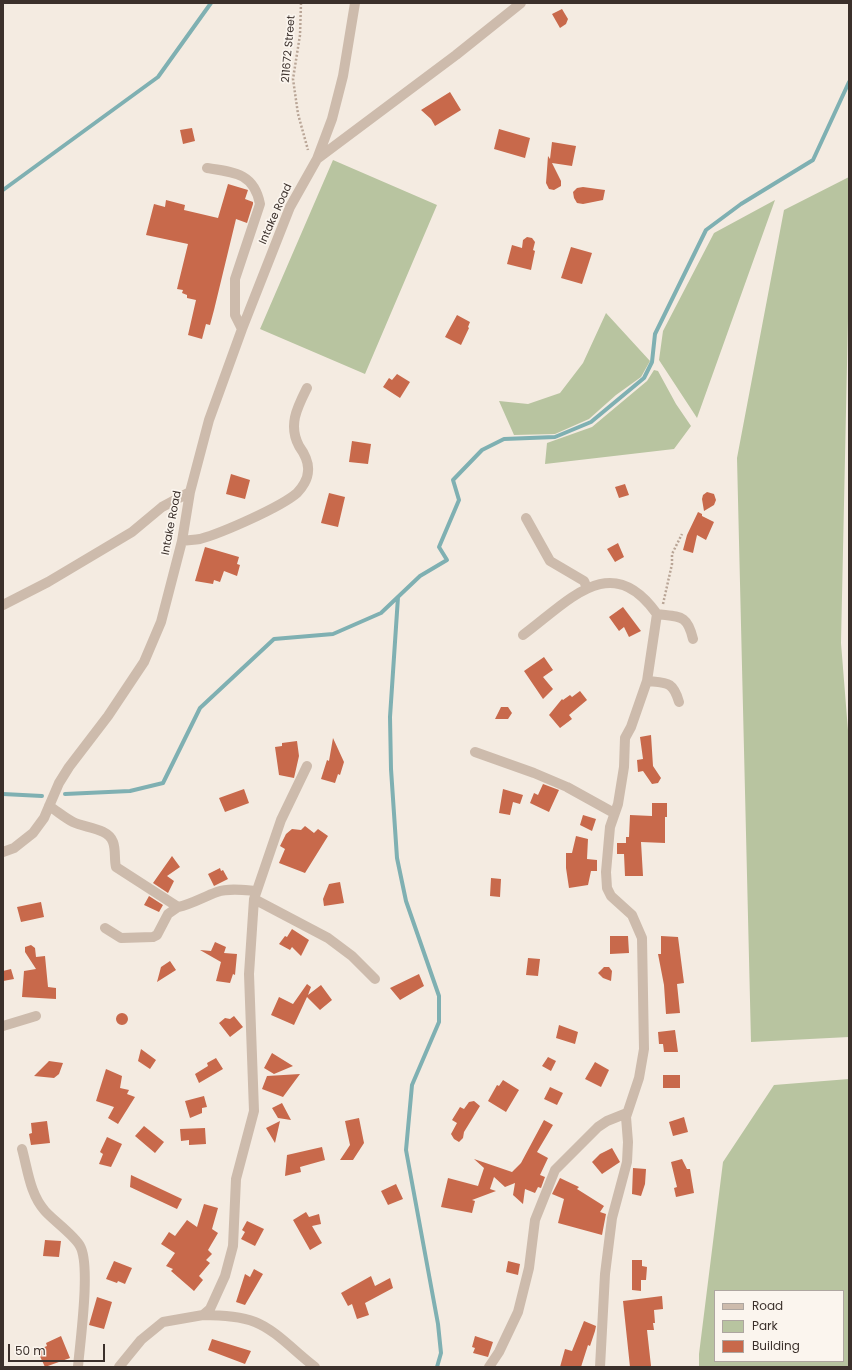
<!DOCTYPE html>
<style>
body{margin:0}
#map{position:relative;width:852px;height:1370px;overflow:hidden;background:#f4ebe1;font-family:Poppins,sans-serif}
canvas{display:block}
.frame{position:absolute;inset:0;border:4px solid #3b302b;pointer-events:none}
.legend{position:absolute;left:714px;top:1290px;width:130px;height:72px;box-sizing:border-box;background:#fbf5ee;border:1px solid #aea6a0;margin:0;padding:5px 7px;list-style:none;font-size:12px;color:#3b302b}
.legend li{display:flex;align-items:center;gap:8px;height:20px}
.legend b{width:20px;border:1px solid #aea6a0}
.scale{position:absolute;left:8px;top:1344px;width:97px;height:18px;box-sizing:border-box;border:2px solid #3b302b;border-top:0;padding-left:5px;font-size:12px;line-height:14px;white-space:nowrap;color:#3b302b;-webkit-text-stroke:3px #fbf5ee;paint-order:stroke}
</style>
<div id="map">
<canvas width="852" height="1370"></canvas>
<div class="frame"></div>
<ul class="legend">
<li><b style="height:5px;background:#cdbbac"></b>Road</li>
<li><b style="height:11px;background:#b8c4a0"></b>Park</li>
<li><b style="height:11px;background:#c8694b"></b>Building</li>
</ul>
<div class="scale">50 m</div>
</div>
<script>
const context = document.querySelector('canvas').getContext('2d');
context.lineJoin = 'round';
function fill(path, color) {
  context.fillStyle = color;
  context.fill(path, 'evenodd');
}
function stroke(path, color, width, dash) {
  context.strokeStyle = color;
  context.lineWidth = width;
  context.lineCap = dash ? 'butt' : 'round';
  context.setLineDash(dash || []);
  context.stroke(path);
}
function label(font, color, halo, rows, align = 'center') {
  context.font = font + ' Poppins,sans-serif';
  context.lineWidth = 3.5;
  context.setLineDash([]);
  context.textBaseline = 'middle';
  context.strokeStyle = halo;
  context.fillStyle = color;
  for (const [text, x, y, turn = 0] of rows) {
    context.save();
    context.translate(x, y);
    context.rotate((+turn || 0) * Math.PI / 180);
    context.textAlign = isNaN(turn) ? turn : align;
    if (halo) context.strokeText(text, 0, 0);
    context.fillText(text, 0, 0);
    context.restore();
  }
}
fill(new Path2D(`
 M333,160l104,45 -72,169 -105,-45z
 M849,177v95l-8,371 8,100v294l-98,5 -14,-584 47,-248z
 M775,200l-78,218 -38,-58 4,-29 51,-98z
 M606,313l44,48 -9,16 -25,18 -27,24 -34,15 -41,1 -15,-34 29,3 32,-11 23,-30z
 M654,370l4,1 18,33 15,22 -17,23 -129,15 2,-21 45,-16 55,-46z
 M849,1079v288h-150v-13l24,-192 51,-77zM715,1291h128v70h-128z`), '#b8c4a0');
stroke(new Path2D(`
 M3,190l155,-113 53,-74
 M398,597l-8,120 1,52 6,89 9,43 33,95v26l-27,63 -6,65 32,174 3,29 -4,14
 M3,794l39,2
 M65,794l65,-3 33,-8 37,-75 74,-69 59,-5 48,-21 39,-37 27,-16 -8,-13 20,-47 -6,-20 29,-30 22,-11 51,-2 36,-15 53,-44 8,-16 3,-28 51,-104 35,-26 72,-44 36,-78`), '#7fb0b2', 4);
fill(new Path2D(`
 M562,9l6,10 -2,5 -6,4 -8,-14z
 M450,92l11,18 -26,16 -4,-7 -10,-9z
 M192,128l3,13 -12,3 -3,-14z
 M499,129l31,9 -5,20 -31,-9z
 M552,142l24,4 -4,20 -20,-3 9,18v5l-7,4 -5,-1 -3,-6 2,-27 2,3z
 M228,184l20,6 -3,9 8,3v2l-6,19 -11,-4 -22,91 -4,15 -4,-1 -4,15 -14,-4 8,-35 -9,-2v-3l-5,-2 1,-3 -6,-1 11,-45 -42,-9 8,-31 11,3 1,-7 19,5 -1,5 34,8z
 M583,187l22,3 -2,10 -20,4 -6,-1 -3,-5 -1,-6 4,-4z
 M527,237l5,1 3,4 -2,8 2,1 -4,19 -24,-6 5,-19 10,3 1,-8z
 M571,247l21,6 -10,31 -21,-6z
 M457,315l13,7 -2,5 1,1 -8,17 -16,-8z
 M397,374l13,8 -10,16 -17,-11 6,-9 3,2z
 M352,441l19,3 -3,20 -19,-2z
 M231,474l19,6 -5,19 -19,-5z
 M625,484l4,11 -10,3 -4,-11z
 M707,492l7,2 2,6 -2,5 -10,6 -2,-12 1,-4z
 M329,493l16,4 -7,30 -17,-4z
 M698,512l4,2v2l12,6 -8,18 -9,-5 -4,18 -10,-3 4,-15z
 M618,543l6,14 -9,5 -8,-13z
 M205,547l34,10 -2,7 3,1 -3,11 -13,-5 -4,11 -6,-2 -1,4 -18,-3z
 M623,607l18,24 -12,6 -5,-10 -5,4 -10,-14z
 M544,657l9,13 -10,7 10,12 -10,10 -19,-28z
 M580,691l7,9 -18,15 3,4 -12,9 -11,-13 13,-16 1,1 7,-5 2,2z
 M501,707h7l4,6 -4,6h-13z
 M651,735l2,31 8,12 -3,5 -6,1 -9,-13 -5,1 -1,-12 6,-1 -3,-22z
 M333,738l11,24 -4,13 -2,-1 -3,9 -14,-4 6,-19 2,1z
 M297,741l2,15 -5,22 -15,-3 -4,-28 7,-1v-3z
 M543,784l16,6 -10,22 -19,-9 4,-10 4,2z
 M244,789l5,14 -24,9 -6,-14z
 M503,789l20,6 -3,9 -7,-2 -3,13 -11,-2z
 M652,803h15v14h-2v26l-24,-1 2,34h-18l-1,-22h-7v-11h9v-6h3l1,-22 22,1z
 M583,815l13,4 -4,12 -12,-6z
 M305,826l9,7 4,-4 10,7 -23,37 -26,-10 6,-14 -5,-3 6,-12 6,-5 9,1z
 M576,836l12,3 -1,20 10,1v11h-6l-3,14 -19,3 -3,-20v-15h6z
 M172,856l8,11 -13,9 7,5 -6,12 -15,-10z
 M220,868l1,3 2,-1 5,9 -14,7 -6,-12z
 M491,878l10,1 -1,18 -10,-1z
 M340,882l4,21 -20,3 -1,-7 6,-15z
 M149,896l14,9 -4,7 -15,-7z
 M41,902l3,15 -23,5 -4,-15z
 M292,929l17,11 -8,16 -9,-9 -2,3 -11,-6 6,-8 2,1z
 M610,936h18l1,17 -19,1z
 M661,936l17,1 6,46 -7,1 3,29 -14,1 -2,-29 -6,-31h3z
 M215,942l11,5 -2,6 13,1 -2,21 -2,-1 -3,9 -14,-2 5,-19 -21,-12 11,1z
 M31,945l4,3 1,9 9,-1 3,31 8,1v11l-34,-2 2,-26 12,-2 -11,-17v-5z
 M528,958l12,1 -2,17 -12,-1z
 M170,961l6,9 -19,12 4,-15z
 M604,967h5l3,4 -1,10 -8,-3 -5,-5z
 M11,969l3,10 -11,2v-10z
 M419,974l5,12 -24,14 -10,-12z
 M307,984l4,3 -3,8 13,-10 11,15 -12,10 -13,-13 -13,28 -23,-10 8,-18 14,7z
 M116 1019a6 6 0 1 1 12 0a6 6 0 1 1-12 0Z
 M234,1016l9,11 -13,10 -11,-14 6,-5 5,1z
 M559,1025l19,7 -3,12 -19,-6z
 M675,1030l3,22h-14l-1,-8h-4l-1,-12z
 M141,1049l15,11 -6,9 -12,-8z
 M272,1053l21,13 -19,8 -10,-6z
 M548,1057l8,4 -5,10 -9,-5z
 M216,1058l7,11 -24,14 -4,-9 13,-8 -1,-3z
 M49,1061l14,2 -4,11 -5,4 -20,-2z
 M595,1062l14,8 -8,17 -16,-8z
 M106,1069l16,7 -2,12 9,2 -2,4 8,3 -17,27 -10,-6 6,-11 -18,-6z
 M300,1074l-17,23 -21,-8 5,-13z
 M663,1075h17v13h-17z
 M503,1080l16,10 -13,22 -18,-11 9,-16 2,1z
 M550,1087l13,6 -6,12 -13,-6z
 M204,1096l3,11 -5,1v5l-12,5 -5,-17z
 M474,1101l6,5 -16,26 -1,6 -4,4 -5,-3 -3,-5 6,-11 -5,-3 8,-13 4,2 5,-7z
 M282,1103l9,17 -13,-2 -6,-10z
 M684,1117l4,15 -15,4 -4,-14z
 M359,1118l5,25 -11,17h-13l10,-15 -5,-24z
 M544,1120l9,5 -16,27 11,6 -8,17 5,2 -4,11 -3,-1 -3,6 -10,-4 -2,15 -10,-9 2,-12 -10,4 -11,-10 -4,12 6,2 -24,9 3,1 -3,12 -31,-6 7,-29 30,8 6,-18 -10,-9 38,13 9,-9z
 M47,1121l3,22 -19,2 -2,-11 3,-1 -1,-10z
 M280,1121l-5,22 -9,-15z
 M144,1126l20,16 -9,11 -20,-17z
 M205,1128l1,16 -17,1v-5l-8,1 -1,-12z
 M107,1137l15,7 -11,23 -12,-3 4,-10 -3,-2z
 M322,1147l3,13 -25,7 1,5 -16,4 2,-21z
 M612,1148l8,14 -18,12 -10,-12 8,-8z
 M682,1159l5,10h3l4,24 -18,4 -2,-9 3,-1 -6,-25z
 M633,1168l13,1 -1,15 -4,12 -9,-2z
 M131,1175l51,24 -5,10 -47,-22z
 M560,1178l19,9 -2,2 27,17 -4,6 6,2 -4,21 -44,-12 6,-24 -12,-5z
 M396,1184l7,15 -15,6 -7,-14z
 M204,1204l14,4 -6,21 6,4 -10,17 4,4 -6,6 4,3 -11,13 4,4 -9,11 -23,-20 2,-2 -7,-3 9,-13 -14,-9 8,-12 6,4 12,-16 10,7z
 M306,1212l3,5 10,-3 2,10 -9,2 10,17 -12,7 -17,-30z
 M247,1221l17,8 -9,17 -14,-7 4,-7 -3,-2z
 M45,1240l16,1 -2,16 -16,-1z
 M632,1260h10v6l5,1 -1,13h-5v11l-9,-1z
 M114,1261l18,7 -7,16 -7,-3 -1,2 -11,-4z
 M508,1261l12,3 -2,11 -12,-3z
 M254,1269l9,5 -18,31 -9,-3 9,-28 5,3z
 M371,1276l4,10 15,-8 3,10 -28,15 4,12 -12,4 -5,-15 -4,2 -7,-13z
 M662,1296l1,13 -9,1 1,13h-2l1,7h-7l4,36 -21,1 -7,-66z
 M97,1297l15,5 -8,27 -15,-4z
 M584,1321l12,5 -1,5 -5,15 -2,-1 -7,22h-21l5,-18 7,2z
 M61,1336l9,22 -25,9 -8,-17 10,-4 -1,-3z
 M475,1336l18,6 -5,15 -15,-4 2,-5 -3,-1z
 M212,1339l39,12 -6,13 -37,-14z`), '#c8694b');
stroke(new Path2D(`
 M301,3l-1,32 -7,44 5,35 10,36
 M663,604l9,-40v-10l10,-20`), '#b9a596', 2.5, [2, 2]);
stroke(new Path2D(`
 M317,159l139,-104 65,-52
 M207,168c27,4 47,5 53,36l-25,75v36l7,14
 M526,518l24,43 34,20 3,7
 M182,541c6,-1 12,-1 18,-2 22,-6 81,-32 97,-46 5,-5 11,-14 11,-22 1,-9 -4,-18 -9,-25 -11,-21 -2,-38 8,-58
 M3,605l45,-23 84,-50 30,-25 28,-15
 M657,614c23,3 30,0 36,25
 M523,635c46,-34 88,-86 134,-21l-10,67 -16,46 -6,11 -1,29 -6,37 -8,23 -4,45 1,16 4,8 21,19 10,23 2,111 -5,29 -13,39 2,25 -1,20 -15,56 -7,56 -5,93
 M647,681c20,2 26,0 32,21
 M475,752l59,21 33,14 47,26
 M49,806c8,5 16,12 24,16 12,6 35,6 40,20 3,8 1,17 3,25l62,40c14,-3 25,-10 39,-15 12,-4 26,-2 38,-1
 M3,852l11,-4 19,-15 11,-15 15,-35 10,-16 39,-51 36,-54 17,-40 21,-81 8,-49 19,-72 33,-91 48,-122 27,-48 15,-40 11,-43 12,-73
 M254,899l74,39 24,18 23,23
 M105,928l16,10 32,-1 4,-2 11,-21 10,-7
 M3,1026l33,-10
 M22,1149c6,22 8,45 23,62 9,10 30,25 35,35 11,19 0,96 -2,121
 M203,1315c17,0 36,1 52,7 21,8 42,32 60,45
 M119,1367l22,-27 22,-18 40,-7 7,-6 15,-33 8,-30 3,-67 18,-68 -5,-137 5,-75 27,-79 26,-54
 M489,1367l10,-15 19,-40 11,-44 6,-48 20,-50 43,-43 9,-6 20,-8`), '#cdbbac', 10);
label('11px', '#3b302b', '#fbf5ee', [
 ["211672 Street",289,49,-85],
 ["Intake Road",276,214,-66],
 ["Intake Road",172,523,-79]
]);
</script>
